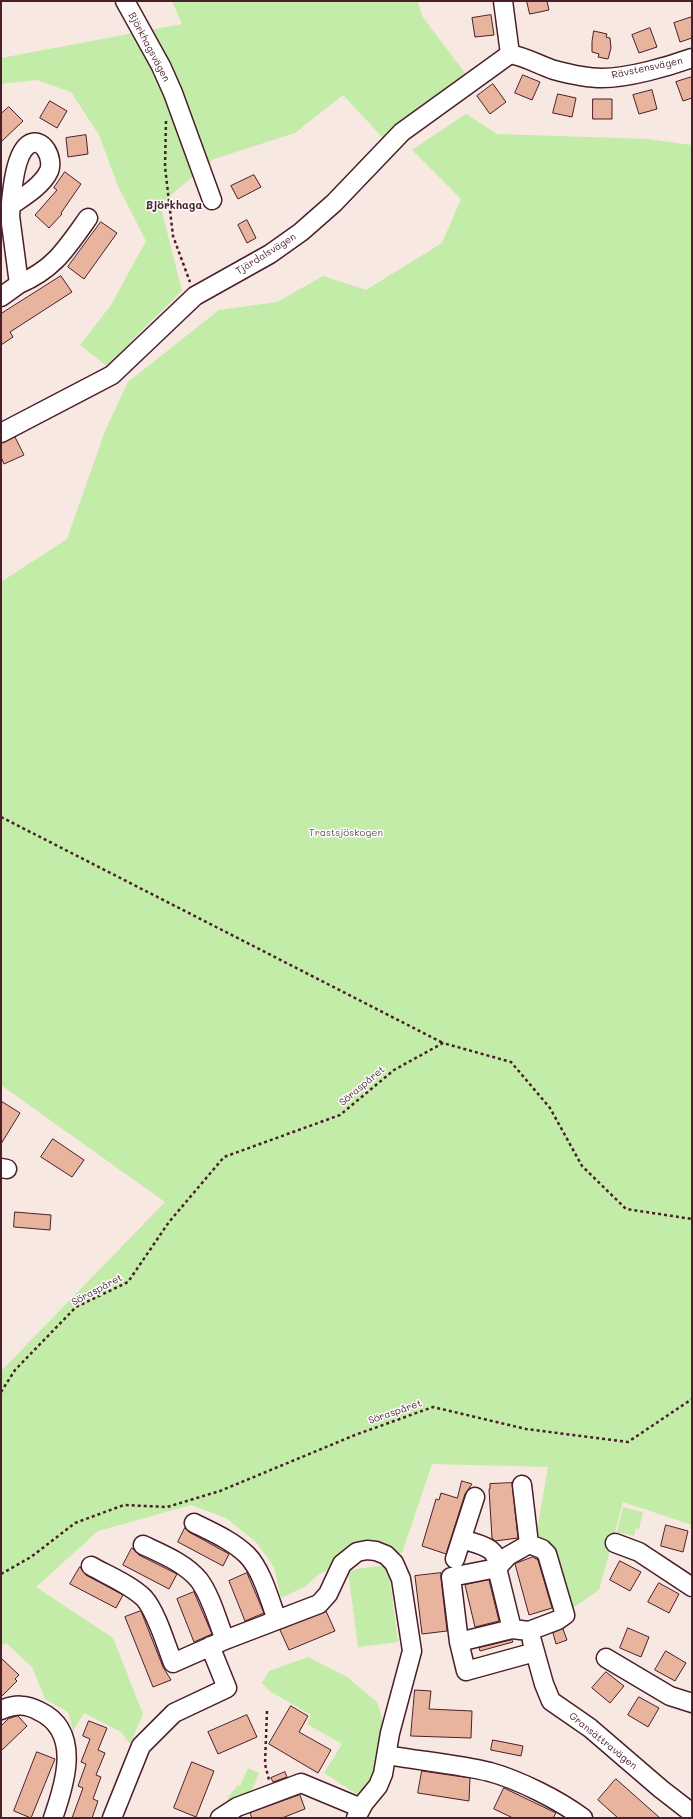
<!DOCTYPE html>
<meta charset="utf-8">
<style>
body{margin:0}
#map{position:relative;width:693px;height:1819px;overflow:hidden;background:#f8e8e2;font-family:Mali,sans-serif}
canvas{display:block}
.frame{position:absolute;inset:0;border:2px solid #4a1f2b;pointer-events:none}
</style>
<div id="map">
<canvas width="693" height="1819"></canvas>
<div class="frame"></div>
</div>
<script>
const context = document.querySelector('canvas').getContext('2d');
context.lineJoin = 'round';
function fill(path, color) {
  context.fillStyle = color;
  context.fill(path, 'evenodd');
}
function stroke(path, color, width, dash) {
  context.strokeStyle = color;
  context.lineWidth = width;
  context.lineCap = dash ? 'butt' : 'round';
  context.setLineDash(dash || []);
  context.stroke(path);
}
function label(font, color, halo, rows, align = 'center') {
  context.font = font + ' Mali,sans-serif';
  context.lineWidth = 3;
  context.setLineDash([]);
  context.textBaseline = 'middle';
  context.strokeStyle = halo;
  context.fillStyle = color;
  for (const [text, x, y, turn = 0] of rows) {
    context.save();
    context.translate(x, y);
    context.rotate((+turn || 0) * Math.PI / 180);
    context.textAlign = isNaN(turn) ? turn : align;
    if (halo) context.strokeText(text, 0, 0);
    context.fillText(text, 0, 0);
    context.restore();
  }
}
fill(new Path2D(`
 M172,1h246l4,15 46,61 -84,62 -41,-44 -48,38 -81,26 -54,45 22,87 -46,45 -27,32 -29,-23 31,-40 35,-64 -28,-55 -19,-51 -28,-43 -34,-12 -36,4v-26l181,-34z
 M466,114l31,20 150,5 45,6v1380l-69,-23 -24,88 -32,22 -32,-70 13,-75 -116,-3 -30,89h-10l-11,-6 -62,27 -13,12 -25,12 -7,-31 -18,-25 -30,-24 -35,-13 -93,26 -62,56 77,51 30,76 -13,30 -9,-12 -37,-19 -11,18 -5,-19 -23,-13 -13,-32 -26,-24 -5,3v-275l164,-169 -164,-117v-503l66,-43 38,-108 23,-49 91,-72 58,-8 46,-26 43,14 76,-47 19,-44 -49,-49z
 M623,1507l20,5 -4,17 -3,-1 -2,8 -17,-4z
 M388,1565l10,77 -40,5 -10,-77z
 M308,1657l39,20 30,25 10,32 -8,39 -18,24 -37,-24 18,-29 -35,-20 4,-9 -40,-23 -9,-9 7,-12z
 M248,1768l11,5 -11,27 -21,6 1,-9 10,-12 2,1z`), '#c2eca8');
const building = new Path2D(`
 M527,1h20l2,9 -19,4z
 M491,15l3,20 -19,2 -3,-19z
 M692,17v21l-12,4 -6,-19z
 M650,28l7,19 -18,6 -7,-18z
 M594,31l13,3 -1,3 4,1 1,10 -3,11 -10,-2 1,-3 -7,-2v-10z
 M523,75l17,7 -8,18 -17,-7z
 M692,77v21l-9,3 -7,-19z
 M493,84l13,18 -16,12 -13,-18z
 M652,90l5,19 -18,5 -6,-19z
 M558,94l18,4 -4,19 -19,-4z
 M593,99h19v20h-19z
 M50,101l17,10 -10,17 -17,-10z
 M9,107l14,14 -22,21v-28z
 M86,135l2,19 -20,3 -2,-19z
 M65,172l16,12 -20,29 1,1 -13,14 -14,-13 22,-25 -3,-2z
 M254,175l7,12 -23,12 -7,-13z
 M247,220l9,18 -9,5 -9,-18z
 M101,222l16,11 -33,46 -16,-12z
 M61,276l11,16 -62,40 3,5 -12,8v-31z
 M15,437l9,18 -20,9 -3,-7v-14z
 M1,1101l19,12 -19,31z
 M53,1139l31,21 -12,17 -31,-20z
 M15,1212l36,3 -1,15 -36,-3z
 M462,1481l10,3 -7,10 -19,60 -24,-8 14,-47 3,1 2,-7 16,5z
 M512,1483l6,55 -23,3 -3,-3 -3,-49h1v-5z
 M666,1525l22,6 -5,21 -22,-6z
 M185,1528l4,4 40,22 -6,12 -45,-24z
 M132,1548l7,7 38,19 -8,15 -46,-24z
 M533,1557l5,3 14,48 -23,7 -14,-51z
 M620,1561l21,11 -11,19 -20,-11z
 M80,1567l6,8 37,20 -7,13 -46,-24z
 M247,1573l17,40 -19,8 -16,-40z
 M441,1573v5l6,53 -25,3 -7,-58z
 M489,1580l10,41 -24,6 -10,-42z
 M659,1583l20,11 -10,19 -21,-11z
 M194,1592l18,42 -18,8 -17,-43z
 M141,1611l22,56 8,13 -18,7 -28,-70z
 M326,1611l9,20 -46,19 -9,-20z
 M628,1628l21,9 -8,20 -21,-9z
 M563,1629l4,11 -11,4 -3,-11z
 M512,1640l1,2 -33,9 -1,-3z
 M666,1651l20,12 -11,18 -20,-11z
 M1,1658l18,17 -4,4 2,2 -16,16z
 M606,1672l18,14 -14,17 -18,-15z
 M415,1690l16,1 -2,18 43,2 -1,27 -60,-2z
 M639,1697l20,11 -11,19 -20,-12z
 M291,1706l17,10 -9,16 32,18 -13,23 -49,-29z
 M247,1715l10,22 -39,17 -10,-22z
 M18,1716l9,10 -26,25v-25l7,-7z
 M89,1721l18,7 -9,22 7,3 -9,22 5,2 -8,22 5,2 -6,17h-20l11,-30 -5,-2 8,-22 -5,-2 9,-23 -7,-3z
 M493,1740l30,6 -2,10 -30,-6z
 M37,1752l18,7 -24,59 -17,-7z
 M192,1762l22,9 -18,46 -22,-9z
 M422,1771l48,7 -1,23 -51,-8z
 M285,1772l2,5 -14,5 -2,-4z
 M616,1779l44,39h-42l-20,-18z
 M504,1788l52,25 -3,5h-40l-19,-9z
 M300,1795l5,14 -23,9h-30l-2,-5z`);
fill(building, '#e9b49d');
stroke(building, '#4a1f2b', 1);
const minor = new Path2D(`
 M125,1l36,65 12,27 39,107
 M510,54c16,3 29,11 44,16 15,4 32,8 48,8 26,0 65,-11 90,-20
 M19,284c35,-15 47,-35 69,-66
 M1,297l18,-13 -9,-68c1,-16 4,-61 18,-71 15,-10 26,14 21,26 -7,15 -26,26 -39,35
 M1,433l111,-58 83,-79 75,-42 31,-22 33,-29 68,-71 108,-78 -7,-53
 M1,1168l6,1
 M194,1523c18,9 39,18 53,32 15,15 23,46 30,65
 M462,1539c17,6 37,7 35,29l15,61
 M615,1543l24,9 53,35
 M529,1544l-21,12 -11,12 -46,9 8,65 7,29 69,-19
 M143,1545c19,9 42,18 56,35 12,16 18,40 26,60
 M455,1559l20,-62
 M91,1566c16,9 40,19 53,32 12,13 22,47 29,65l52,-23 94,-36 9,-10 14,-30 15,-12 10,-2 9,1 10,4 8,8 7,16 11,72 -22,82 -7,41 -5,12 -14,17 -8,15
 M532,1641l12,43 7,17 39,27 71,61 31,24
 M459,1642l53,-13 17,2 29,-11 7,-5 -18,-61 -5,-5 -13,-5 -7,-59
 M606,1658l64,38 22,7
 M1,1710c14,-6 25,-6 38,1 43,20 26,73 14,107
 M387,1755c34,6 69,9 103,17 29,8 69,28 93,46
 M112,1818l29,-72 33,-33 53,-25 -17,-42
 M220,1818l17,-11 64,-24 60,25`);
stroke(minor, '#4a1f2b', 21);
stroke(new Path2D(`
 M166,121l-1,46 8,69 17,46
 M1,817l442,226
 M1,1392l14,-22 61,-63 52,-25 41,-60 55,-65 116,-42 54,-45 49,-27 68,19 39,46 32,58 44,43 66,10
 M1,1574l30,-17 44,-34 49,-18 43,2 53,-16 135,-56 78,-28 93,22 102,13 64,-43
 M267,1711l-2,53 4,16`), '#4a1f2b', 2.5, [3, 3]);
stroke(minor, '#fff', 18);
label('10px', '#4a1f2b', '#fff', [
 ["Björkhagsvägen",149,47,62],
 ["Rävstensvägen",647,68,-12],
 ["Tjärdalsvägen",266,254,-32],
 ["Söraspåret",362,1086,-40],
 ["Söraspåret",97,1290,-28],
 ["Söraspåret",395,1412,-19],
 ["Gransättravägen",603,1741,39]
]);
label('10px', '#68524a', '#fff', [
 ["Trastsjöskogen",346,833]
]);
label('bold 11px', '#4a1f2b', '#fff', [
 ["Björkhaga",174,206]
]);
</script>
